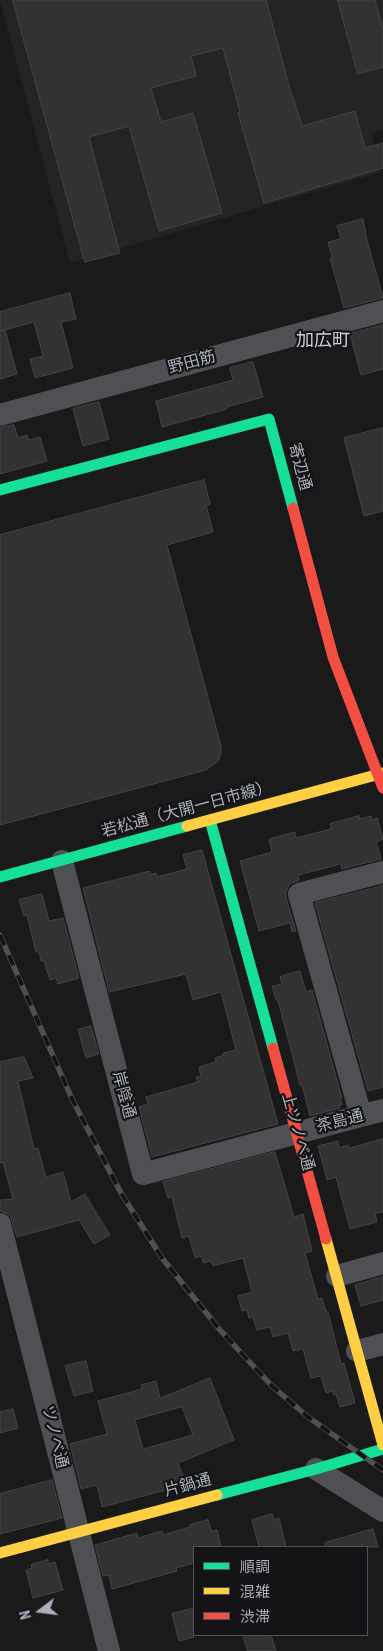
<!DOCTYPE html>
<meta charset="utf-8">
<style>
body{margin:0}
#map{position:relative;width:383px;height:1651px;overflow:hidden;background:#1a1a1b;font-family:"Roboto Condensed","Noto Sans JP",sans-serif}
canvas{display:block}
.legend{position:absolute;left:193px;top:1546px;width:175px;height:90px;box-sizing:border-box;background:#141417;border:1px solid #505259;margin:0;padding:6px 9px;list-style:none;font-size:15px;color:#abb0bc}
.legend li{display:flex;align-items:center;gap:10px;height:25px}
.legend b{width:25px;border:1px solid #505259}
.north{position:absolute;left:15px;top:1586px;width:50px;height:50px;-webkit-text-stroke:4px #141417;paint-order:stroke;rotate:255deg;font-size:14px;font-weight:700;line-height:20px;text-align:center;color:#abb0bc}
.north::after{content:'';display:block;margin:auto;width:18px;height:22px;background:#abb0bc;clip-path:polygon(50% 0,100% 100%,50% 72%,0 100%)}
</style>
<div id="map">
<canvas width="383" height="1651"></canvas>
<ul class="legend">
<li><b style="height:6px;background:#16e098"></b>順調</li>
<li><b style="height:6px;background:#ffcf43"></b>混雑</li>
<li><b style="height:6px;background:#f24e42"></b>渋滞</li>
</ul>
<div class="north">N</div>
</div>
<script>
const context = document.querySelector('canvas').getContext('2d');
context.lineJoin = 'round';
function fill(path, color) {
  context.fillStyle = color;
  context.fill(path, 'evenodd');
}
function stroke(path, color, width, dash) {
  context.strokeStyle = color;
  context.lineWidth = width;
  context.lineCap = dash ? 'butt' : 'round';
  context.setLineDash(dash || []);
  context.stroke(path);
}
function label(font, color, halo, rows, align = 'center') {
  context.font = font + ' "Roboto Condensed","Noto Sans JP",sans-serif';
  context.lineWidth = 4.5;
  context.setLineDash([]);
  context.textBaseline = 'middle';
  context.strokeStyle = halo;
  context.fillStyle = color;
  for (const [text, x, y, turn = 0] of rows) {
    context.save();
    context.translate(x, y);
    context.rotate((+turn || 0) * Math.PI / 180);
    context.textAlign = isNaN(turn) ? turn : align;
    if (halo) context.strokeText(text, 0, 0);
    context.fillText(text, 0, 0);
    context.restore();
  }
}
fill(new Path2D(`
 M0,0h383v130l-12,3 10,39 -311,91z`), '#242427');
const building = new Path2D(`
 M13,0h253l26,97h1l9,29 53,-15 10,37 18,-5v25l-119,35 -26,-90 2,-1 -17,-64 -32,8 5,20 -45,12 10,34 32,-9 29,100 -63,18 -30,-105 -40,11 31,116 -35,9z
 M338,0h37l8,29v38l-25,7z
 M363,219l4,21 16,58 -39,10 -14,-50 2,-1 -4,-15 13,-3 -4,-13z
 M70,293l6,26 -15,3 12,46 -38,10 -5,-19 13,-3 -9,-34 -33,9 4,-1 12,44 -17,5v-67z
 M383,325v44l-22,6 -11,-41z
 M253,362l10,35 -36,10v2l-65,18 -6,-26 77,-21 -3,-12z
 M99,402l10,37 -26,7 -10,-37z
 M14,425l4,13 9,-3 2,5 11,-3 7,24 -47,13v-46z
 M383,428v83l-19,5 -20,-78z
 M204,480l6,24 -4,1 7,27 -46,13 54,201v8l-3,7 -12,9 -206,55v-290z
 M359,816v3l12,-3 1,4 5,-2 6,21 -7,3 5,17 -39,10 -1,-5 -43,11 1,5 -9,4 -4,7v7l10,33 -4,1 -2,-9 -31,8 -19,-70 32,-9 -3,-13 26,-7 1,6 35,-9 -1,-5z
 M202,850l76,274 -126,33 -13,-50 9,-3 -2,-7 52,-15 -2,-5 5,-1 -2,-9 17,-5 -1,-4 9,-3 -1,-2 13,-3 -15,-58 -28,8 -7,-26 -77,18 -26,-104 67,-17 1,4 5,-2 1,4 30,-8 -4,-14z
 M383,886v201l-15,4 -53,-188z
 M42,894l7,27 14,-3 16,60 -21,6 -2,-6 -6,2 -6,-19h-3l-2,-9h-3l-9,-37 -3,1 -5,-16z
 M300,971l6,21 6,-2 30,108h-2l2,7h-3l1,3 -30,8 -8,-31h-2l-22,-85h-2l-4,-14 10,-2 -2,-7z
 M91,1026l8,28 -13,4 -8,-28z
 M24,1057l9,21 -15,3 16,68 4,-1 8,29 17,-5 8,30 14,-8 25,41 -16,9 -15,-24 -62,17 -7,-22 -10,-4v-11l13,-1 -10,-37 -3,1v-101z
 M383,1139v73l-8,1 2,9 -27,7 -14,-52 -9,3 -9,-34 20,-5 1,7 9,-3 1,3z
 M275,1152l19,65 9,-3 9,37 -7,2 13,46 4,-1 4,14h2l13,52 3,-1 11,40 -15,4 -4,-13 -2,1 -1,-4 -7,2 -5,-17 -10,2 -8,-29 -10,2 -5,-18 -15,4 -3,-10 -13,3 -4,-13 -4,1 -2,-8 -5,1 -4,-15 14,-4 -9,-34 -30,8 -2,-5 -8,2 -1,-7 -7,2 -6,-22 -7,2 -10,-41 -4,1 -5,-16z
 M383,1277v23l-22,6 -6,-21z
 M86,1361l7,30 -19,5 -9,-30z
 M210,1378l24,62 -56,23 6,15 -19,8 1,4 -64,17 -5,-22 -16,4 -11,-45 37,-10 -9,-33 44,-12 -1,-4 15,-4 4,17zM182,1407l11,28 -50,14 -8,-29z
 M13,1409l5,19 -18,5v-21z
 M52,1480l10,38 -62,16v-40z
 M272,1514l2,6 5,-2 7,29h-27l-7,-27z
 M208,1520l3,11 6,-1 4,17h-27v16l-18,5 1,3 -65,18 -3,-14 -6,1 -8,-31 42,-12 1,5 24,-7 1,4 27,-8v-2z
 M373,1529l5,18h-52l-1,-4z
 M48,1560v4l7,-2 8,28 -30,8 -7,-28 6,-2 -1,-3z
 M194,1608v29l-15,4 -7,-27z
 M243,1635h28l5,16h-28z`);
fill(building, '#323233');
stroke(building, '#434447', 1);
stroke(new Path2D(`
 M0,415l383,-104
 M62,861l81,313 240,-64
 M361,1116l-62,-222 84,-22
 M0,1224l109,427
 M337,1276l46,-13
 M357,1351l26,-7
 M316,1469l67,42`), '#4e5054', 22);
stroke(new Path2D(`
 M0,490l269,-71 24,89
 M210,820l63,228
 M0,877l187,-51
 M217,1495l99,-26 67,-20`), '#16e098', 11);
stroke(new Path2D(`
 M187,826l196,-53
 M326,1239l57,206
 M0,1553l217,-58`), '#ffcf43', 11);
stroke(new Path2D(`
 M293,508l40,149 50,131
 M273,1048l53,191`), '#f24e42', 11);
const rail = new Path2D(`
 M0,935l72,164 49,94 41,65 58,72 51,55 37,32 75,53`);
stroke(rail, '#4e5053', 5.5);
stroke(rail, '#141417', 4, [11]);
label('16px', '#abb0bc', '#141417', [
 ["野田筋",192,363,-15],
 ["寄辺通",299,467,75],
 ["若松通（大開一日市線）",187,810,-15],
 ["岸陰通",123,1095,75],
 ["茶島通",340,1122,-15],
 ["上ツノベ通",297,1132,74],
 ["ツノベ通",54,1437,76],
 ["片鍋通",188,1486,-15]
]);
label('18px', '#cccfd8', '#141417', [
 ["加広町",323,341]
]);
</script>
